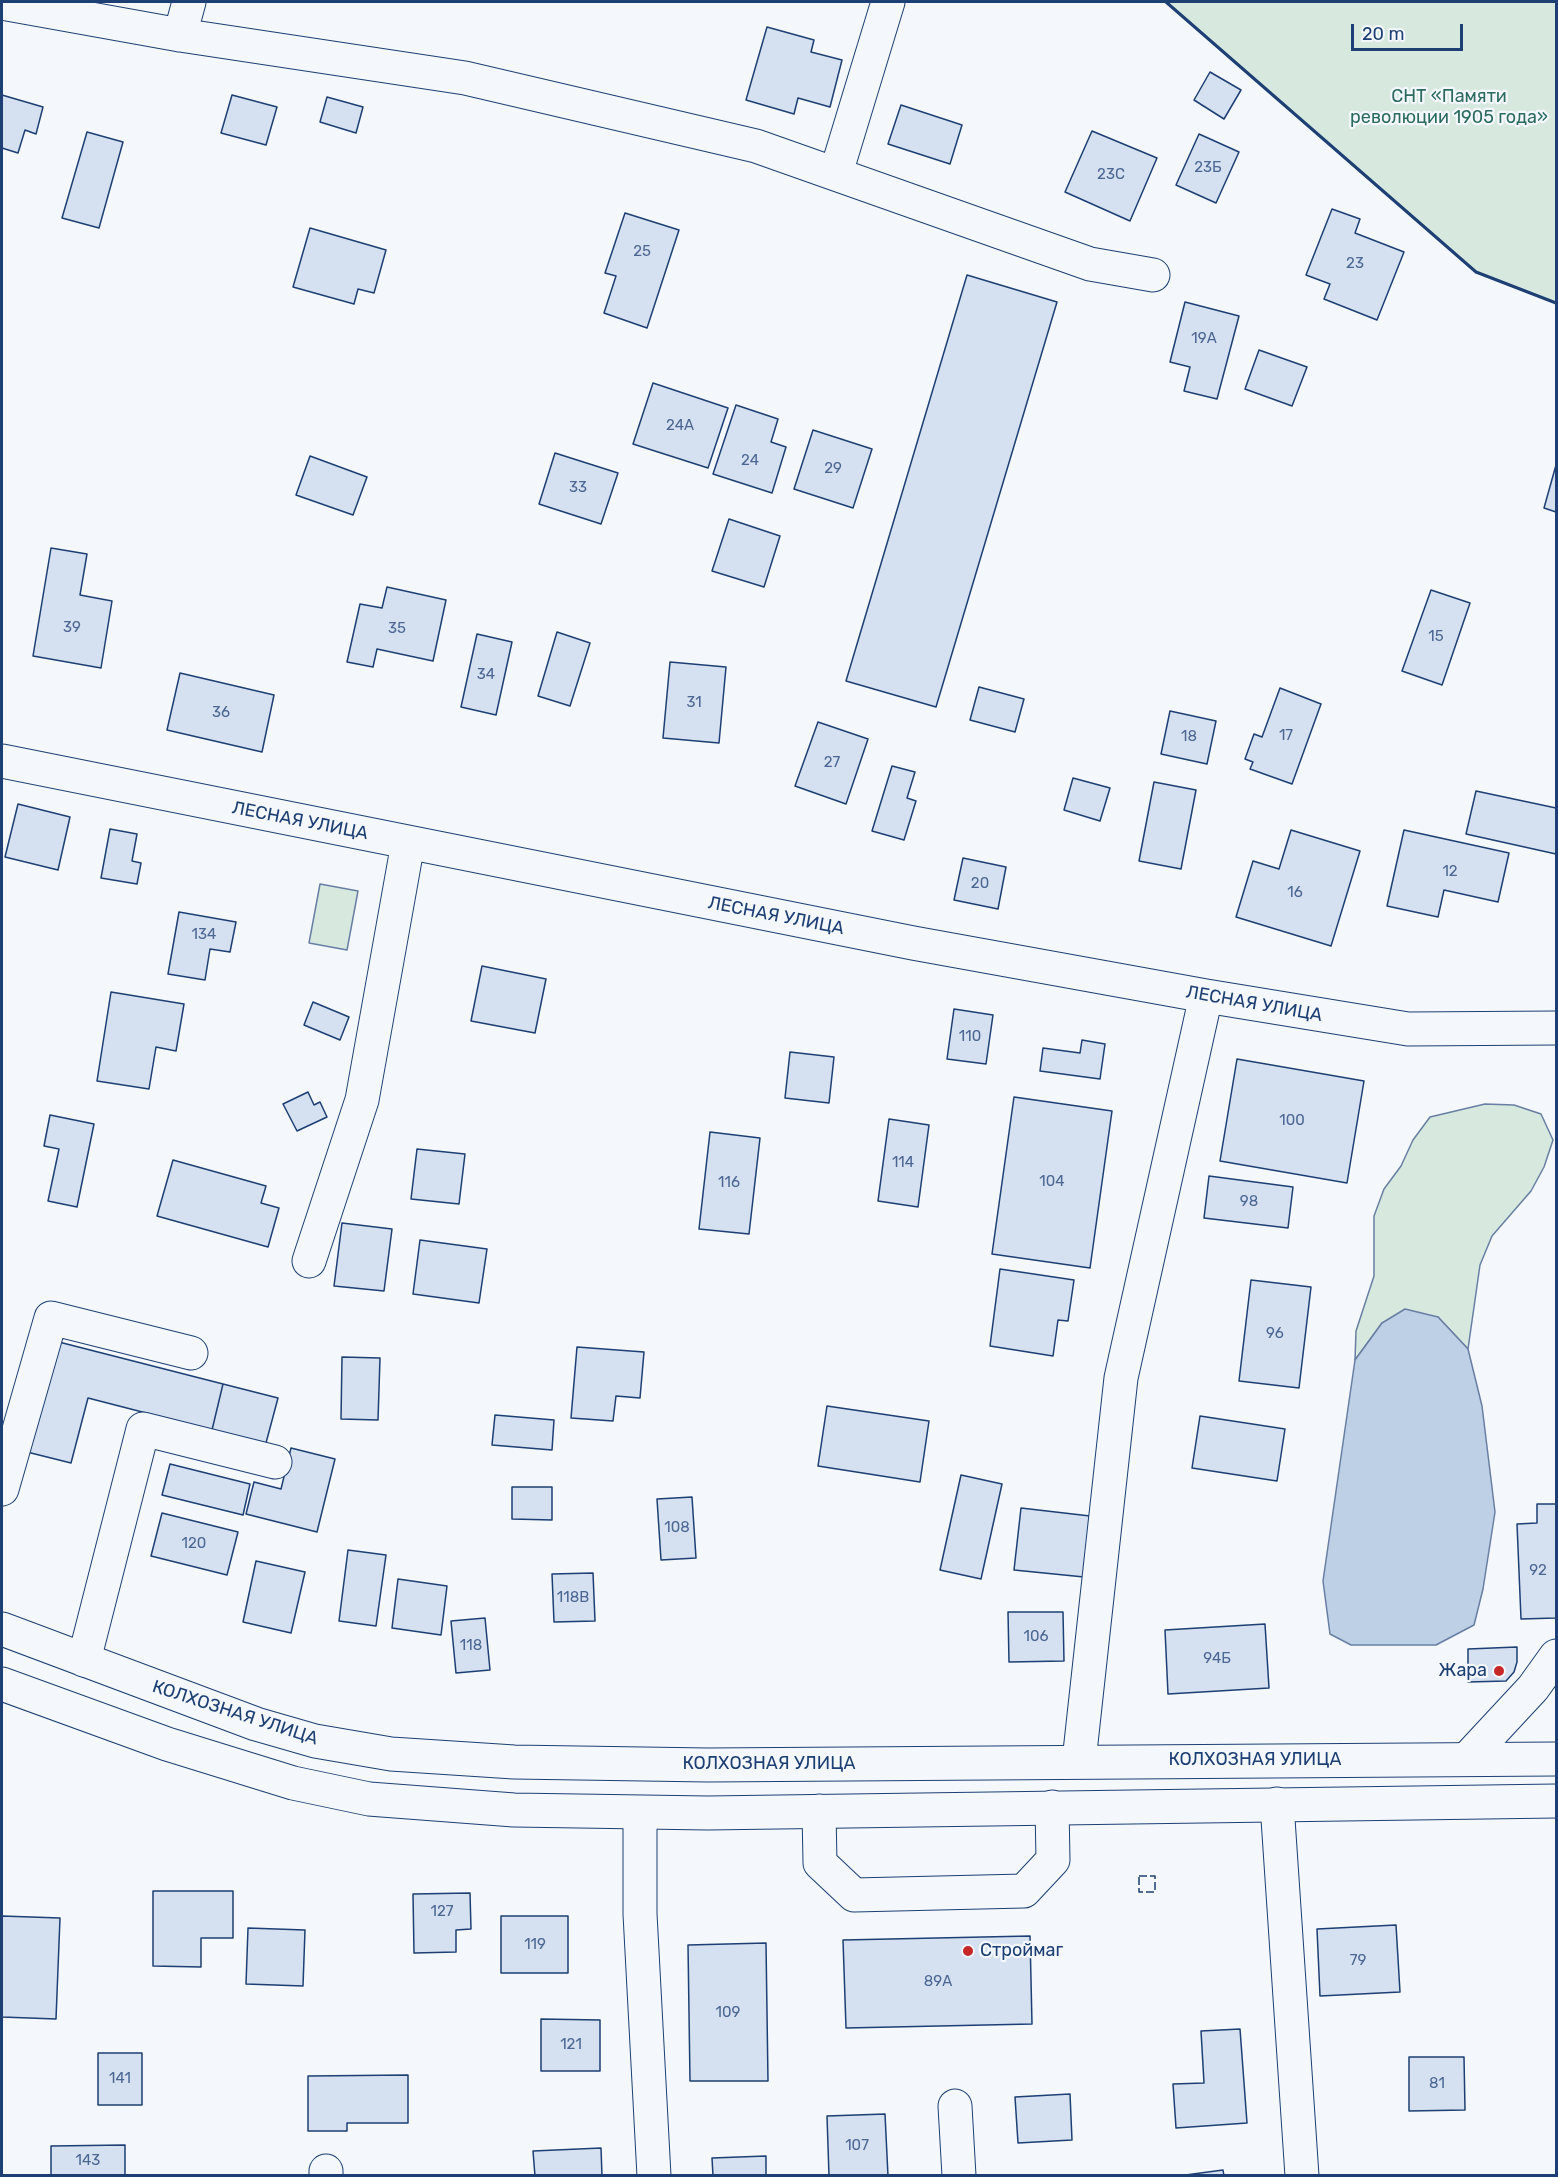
<!DOCTYPE html>
<meta charset="utf-8">
<style>
body{margin:0}
#map{position:relative;width:1558px;height:2177px;overflow:hidden;background:#f4f7fb;font-family:Rubik,sans-serif}
canvas{display:block}
.frame{position:absolute;inset:0;border:3px solid #1d3f73;pointer-events:none}
.scale{position:absolute;left:1351px;top:24px;width:112px;height:27px;box-sizing:border-box;border:3px solid #1d3f73;border-top:0;padding-left:8px;font-size:18px;line-height:21px;white-space:nowrap;color:#1d3f73;-webkit-text-stroke:4px #f4f7fb;paint-order:stroke}
</style>
<div id="map">
<canvas width="1558" height="2177"></canvas>
<div class="frame"></div>
<div class="scale">20 m</div>
</div>
<script>
const context = document.querySelector('canvas').getContext('2d');
context.lineJoin = 'round';
function fill(path, color) {
  context.fillStyle = color;
  context.fill(path, 'evenodd');
}
function stroke(path, color, width, dash) {
  context.strokeStyle = color;
  context.lineWidth = width;
  context.lineCap = dash ? 'butt' : 'round';
  context.setLineDash(dash || []);
  context.stroke(path);
}
function label(font, color, halo, rows, align = 'center') {
  context.font = font + ' Rubik,sans-serif';
  context.lineWidth = 4.5;
  context.setLineDash([]);
  context.textBaseline = 'middle';
  context.strokeStyle = halo;
  context.fillStyle = color;
  for (const [text, x, y, turn = 0] of rows) {
    context.save();
    context.translate(x, y);
    context.rotate((+turn || 0) * Math.PI / 180);
    context.textAlign = isNaN(turn) ? turn : align;
    if (halo) context.strokeText(text, 0, 0);
    context.fillText(text, 0, 0);
    context.restore();
  }
}
const green = new Path2D(`
 M1166,2h390v301l-80,-31z
 M320,884l38,7 -11,59 -38,-7z
 M1485,1104l29,1 27,9 12,26 -9,27 -13,24 -39,45 -12,29 -12,84 -30,-32 -56,6 -27,37 1,-29 18,-55v-60l10,-27 17,-23 12,-26 17,-23z`);
fill(green, '#d7e8df');
stroke(green, '#687fa3', 1.5);
const water = new Path2D(`
 M1405,1309l33,8 30,32 14,57 13,106 -12,77 -9,36 -38,20h-85l-21,-11 -7,-53 32,-221 27,-37z`);
fill(water, '#bed0e5');
stroke(water, '#687fa3', 1.5);
const building = new Path2D(`
 M767,27l47,13 -3,12 31,8 -12,47 -32,-9 -4,16 -48,-14z
 M1210,72l31,18 -17,29 -30,-19z
 M2,95l41,12 -7,27 -11,-4 -7,23 -16,-5z
 M232,95l45,12 -11,38 -45,-12z
 M327,97l36,10 -7,26 -36,-11z
 M901,105l61,20 -12,39 -62,-20z
 M1092,131l65,27 -27,63 -65,-29z
 M87,132l36,10 -24,86 -37,-10z
 M1199,134l40,18 -23,51 -40,-18z
 M1332,209l28,10 -5,14 49,19 -27,68 -53,-21 6,-15 -24,-9z
 M625,213l54,17 -32,98 -43,-15 12,-37 -11,-3z
 M310,228l76,22 -12,43 -16,-4 -4,15 -61,-17z
 M967,275l90,27 -121,405 -90,-26z
 M1185,302l54,14 -22,83 -33,-8 6,-24 -20,-5z
 M1259,350l48,17 -15,39 -47,-17z
 M653,383l75,25 -20,60 -75,-24z
 M736,405l42,14 -7,23 15,5 -14,46 -59,-19z
 M813,430l59,19 -19,59 -59,-19z
 M555,453l63,20 -17,51 -62,-20z
 M310,456l57,21 -14,38 -57,-20z
 M1556,465v47l-12,-4z
 M729,519l51,17 -16,51 -52,-16z
 M51,548l36,6 -7,41 32,6 -11,67 -68,-12z
 M387,587l59,13 -13,61 -56,-12 -4,18 -26,-5 13,-58 22,4z
 M1431,590l39,13 -28,82 -40,-14z
 M557,632l33,11 -20,63 -32,-10z
 M477,634l35,8 -16,73 -35,-8z
 M670,662l56,5 -7,76 -56,-5z
 M180,673l94,22 -12,57 -95,-22z
 M979,687l45,12 -9,33 -45,-12z
 M1280,688l41,16 -29,80 -42,-15 3,-7 -8,-3 9,-25 8,3z
 M1170,711l46,10 -9,43 -46,-10z
 M818,722l50,17 -22,65 -51,-18z
 M892,766l23,6 -8,26 9,3 -12,39 -32,-9z
 M1073,778l37,10 -10,33 -36,-11z
 M1154,782l42,8 -15,79 -42,-8z
 M1476,791l80,17v46l-90,-20z
 M18,804l52,13 -12,53 -53,-13z
 M110,829l27,5 -5,27 9,2 -4,21 -36,-6z
 M1291,830l69,21 -29,95 -95,-29 17,-56 26,8z
 M1404,830l105,23 -11,49 -54,-12 -6,27 -51,-11z
 M963,858l43,9 -8,42 -44,-9z
 M179,912l57,10 -6,30 -20,-3 -5,31 -37,-6z
 M482,966l64,13 -11,54 -64,-12z
 M111,992l73,12 -8,47 -20,-4 -7,42 -52,-8z
 M313,1002l36,15 -9,23 -36,-15z
 M954,1009l39,6 -7,49 -39,-5z
 M1082,1040l23,4 -5,35 -60,-8 3,-23 37,5z
 M790,1052l44,5 -5,46 -44,-5z
 M1237,1059l127,22 -17,102 -127,-22z
 M308,1092l6,13 6,-3 7,15 -30,14 -14,-27z
 M1014,1097l98,14 -22,157 -98,-14z
 M50,1115l44,9 -17,83 -29,-6 11,-52 -15,-3z
 M889,1119l40,6 -11,82 -40,-6z
 M710,1132l50,6 -11,96 -50,-5z
 M417,1149l48,5 -6,50 -48,-5z
 M173,1160l93,26 -5,17 18,5 -11,39 -111,-31z
 M1209,1176l84,11 -5,41 -84,-10z
 M342,1223l50,6 -8,62 -50,-5z
 M420,1240l67,9 -8,54 -66,-9z
 M1000,1269l74,11 -6,41 -10,-1 -5,36 -63,-10z
 M1251,1280l60,7 -12,101 -60,-7z
 M55,1341l168,43 -11,46 -124,-32 -17,65 -44,-11z
 M577,1347l67,5 -4,46 -24,-2 -3,25 -42,-3z
 M342,1357l38,1 -2,62 -37,-1z
 M223,1384l55,14 -12,45 -54,-13z
 M827,1406l102,15 -9,61 -102,-16z
 M495,1415l59,5 -2,30 -60,-5z
 M1200,1416l85,13 -8,52 -85,-13z
 M291,1448l44,11 -18,73 -71,-18 8,-32 27,7z
 M170,1464l80,20 -7,31 -81,-20z
 M961,1475l41,9 -21,95 -41,-9z
 M512,1487h40v33l-40,-1z
 M692,1497l4,61 -35,2 -4,-61z
 M1537,1504h19v114l-35,1 -4,-95 20,-1z
 M1021,1508l69,8 -6,61 -70,-7z
 M162,1513l76,19 -11,43 -76,-19z
 M348,1550l38,5 -10,71 -37,-5z
 M256,1561l49,11 -14,61 -48,-11z
 M593,1573l2,48 -41,1 -2,-48z
 M398,1579l49,7 -6,49 -49,-7z
 M1008,1612h55l1,49 -55,1z
 M485,1618l5,52 -34,3 -5,-52z
 M1265,1624l4,64 -101,6 -3,-64z
 M1517,1647v15l-3,10 -8,9 -38,1v-33z
 M153,1891h80v47h-32v29l-48,-1z
 M470,1893l1,36 -15,1v22l-42,1 -1,-59z
 M2,1916l58,2 -4,101 -54,-2z
 M501,1916h67v57h-67z
 M1396,1925l4,67 -80,4 -3,-67z
 M248,1928l57,2 -2,56 -57,-2z
 M1030,1936l2,88 -186,4 -3,-88z
 M766,1943l2,138h-78l-2,-136z
 M541,2019l59,1v51h-59z
 M1240,2029l7,94 -71,5 -3,-44 31,-1 -3,-52z
 M98,2053h44v52h-44z
 M1409,2057h55l1,53 -56,1z
 M408,2075v48h-61v8h-39v-55z
 M1070,2094l2,46 -54,3 -3,-46z
 M885,2114l3,62h-59l-2,-60z
 M125,2145v31h-74v-30z
 M601,2148l1,28h-67l-2,-25z
 M766,2156v20h-53l-1,-18z
 M1223,2170l1,6h-46z`);
fill(building, '#d5e0f0');
stroke(building, '#1d3f73', 1.5);
const minor = new Path2D(`
 M2,3l178,32 285,43 291,68 334,118 63,11
 M180,35l9,-33
 M836,173l52,-171
 M2,761l911,182 293,53 202,33 148,-1
 M309,1261l53,-161 46,-257
 M2,1489l49,-171 140,35
 M84,1660l59,-231 132,33
 M1467,1759l66,-71 23,-32
 M1079,1761l42,-383 85,-382
 M1277,1804l25,372
 M819,1811l1,52 34,32 170,-4 29,-31 -1,-53
 M640,1813v101l14,262
 M955,2106l4,70
 M326,2171v5`);
const major = new Path2D(`
 M2,1629l254,95 59,17 76,13 123,8 194,3 848,-6
 M2,1684l165,60 126,39 76,16 145,11 194,3 848,-12`);
stroke(minor, '#1d3f73', 35);
stroke(major, '#1d3f73', 35);
stroke(minor, '#f4f7fb', 33);
stroke(major, '#f4f7fb', 33);
stroke(new Path2D(`
 M1139,1876h16v16h-16z`), '#1d3f73', 1.5, [8, 3]);
stroke(new Path2D(`
 M1166,2l310,270 80,31`), '#1d3f73', 3);
for (const [x, y, r, color] of [
 [1499,1671,6,"#c62828"],
 [968,1951,6,"#c62828"]
]) {
  const dot = new Path2D();
  dot.arc(x, y, r, 0, 2 * Math.PI);
  context.fillStyle = color;
  context.fill(dot);
  stroke(dot, '#f4f7fb', 2);
}
label('15px', '#4b6792', null, [
 ["23Б",1208,168],
 ["23С",1111,175],
 ["25",642,252],
 ["23",1355,264],
 ["19А",1204,339],
 ["24А",680,426],
 ["24",750,461],
 ["29",833,469],
 ["33",578,488],
 ["39",72,628],
 ["35",397,629],
 ["15",1436,637],
 ["34",486,675],
 ["31",694,703],
 ["36",221,713],
 ["17",1286,736],
 ["18",1189,737],
 ["27",832,763],
 ["12",1450,872],
 ["20",980,884],
 ["16",1295,893],
 ["134",204,935],
 ["110",970,1037],
 ["100",1292,1121],
 ["114",903,1163],
 ["104",1052,1182],
 ["116",729,1183],
 ["98",1249,1202],
 ["96",1275,1334],
 ["108",677,1528],
 ["120",194,1544],
 ["92",1538,1571],
 ["118В",573,1598],
 ["106",1036,1637],
 ["118",471,1646],
 ["94Б",1217,1659],
 ["127",442,1912],
 ["119",535,1945],
 ["79",1358,1961],
 ["89А",938,1982],
 ["109",728,2013],
 ["121",571,2045],
 ["141",120,2079],
 ["81",1437,2084],
 ["107",857,2146],
 ["143",88,2161]
]);
label('18px', '#2c6c60', '#f4f7fb', [
 ["СНТ «Памяти",1449,97],
 ["революции 1905 года»",1449,118]
]);
label('18px', '#1d3f73', '#f4f7fb', [
 ["ЛЕСНАЯ УЛИЦА",300,821,11],
 ["ЛЕСНАЯ УЛИЦА",776,916,11],
 ["ЛЕСНАЯ УЛИЦА",1254,1004,10],
 ["КОЛХОЗНАЯ УЛИЦА",235,1713,18],
 ["КОЛХОЗНАЯ УЛИЦА",1255,1760],
 ["КОЛХОЗНАЯ УЛИЦА",769,1764]
]);
label('18px', '#1d3f73', '#f4f7fb', [
 ["Жара",1487,1671],
 ["Строймаг",980,1951,"left"]
], 'right');
</script>
